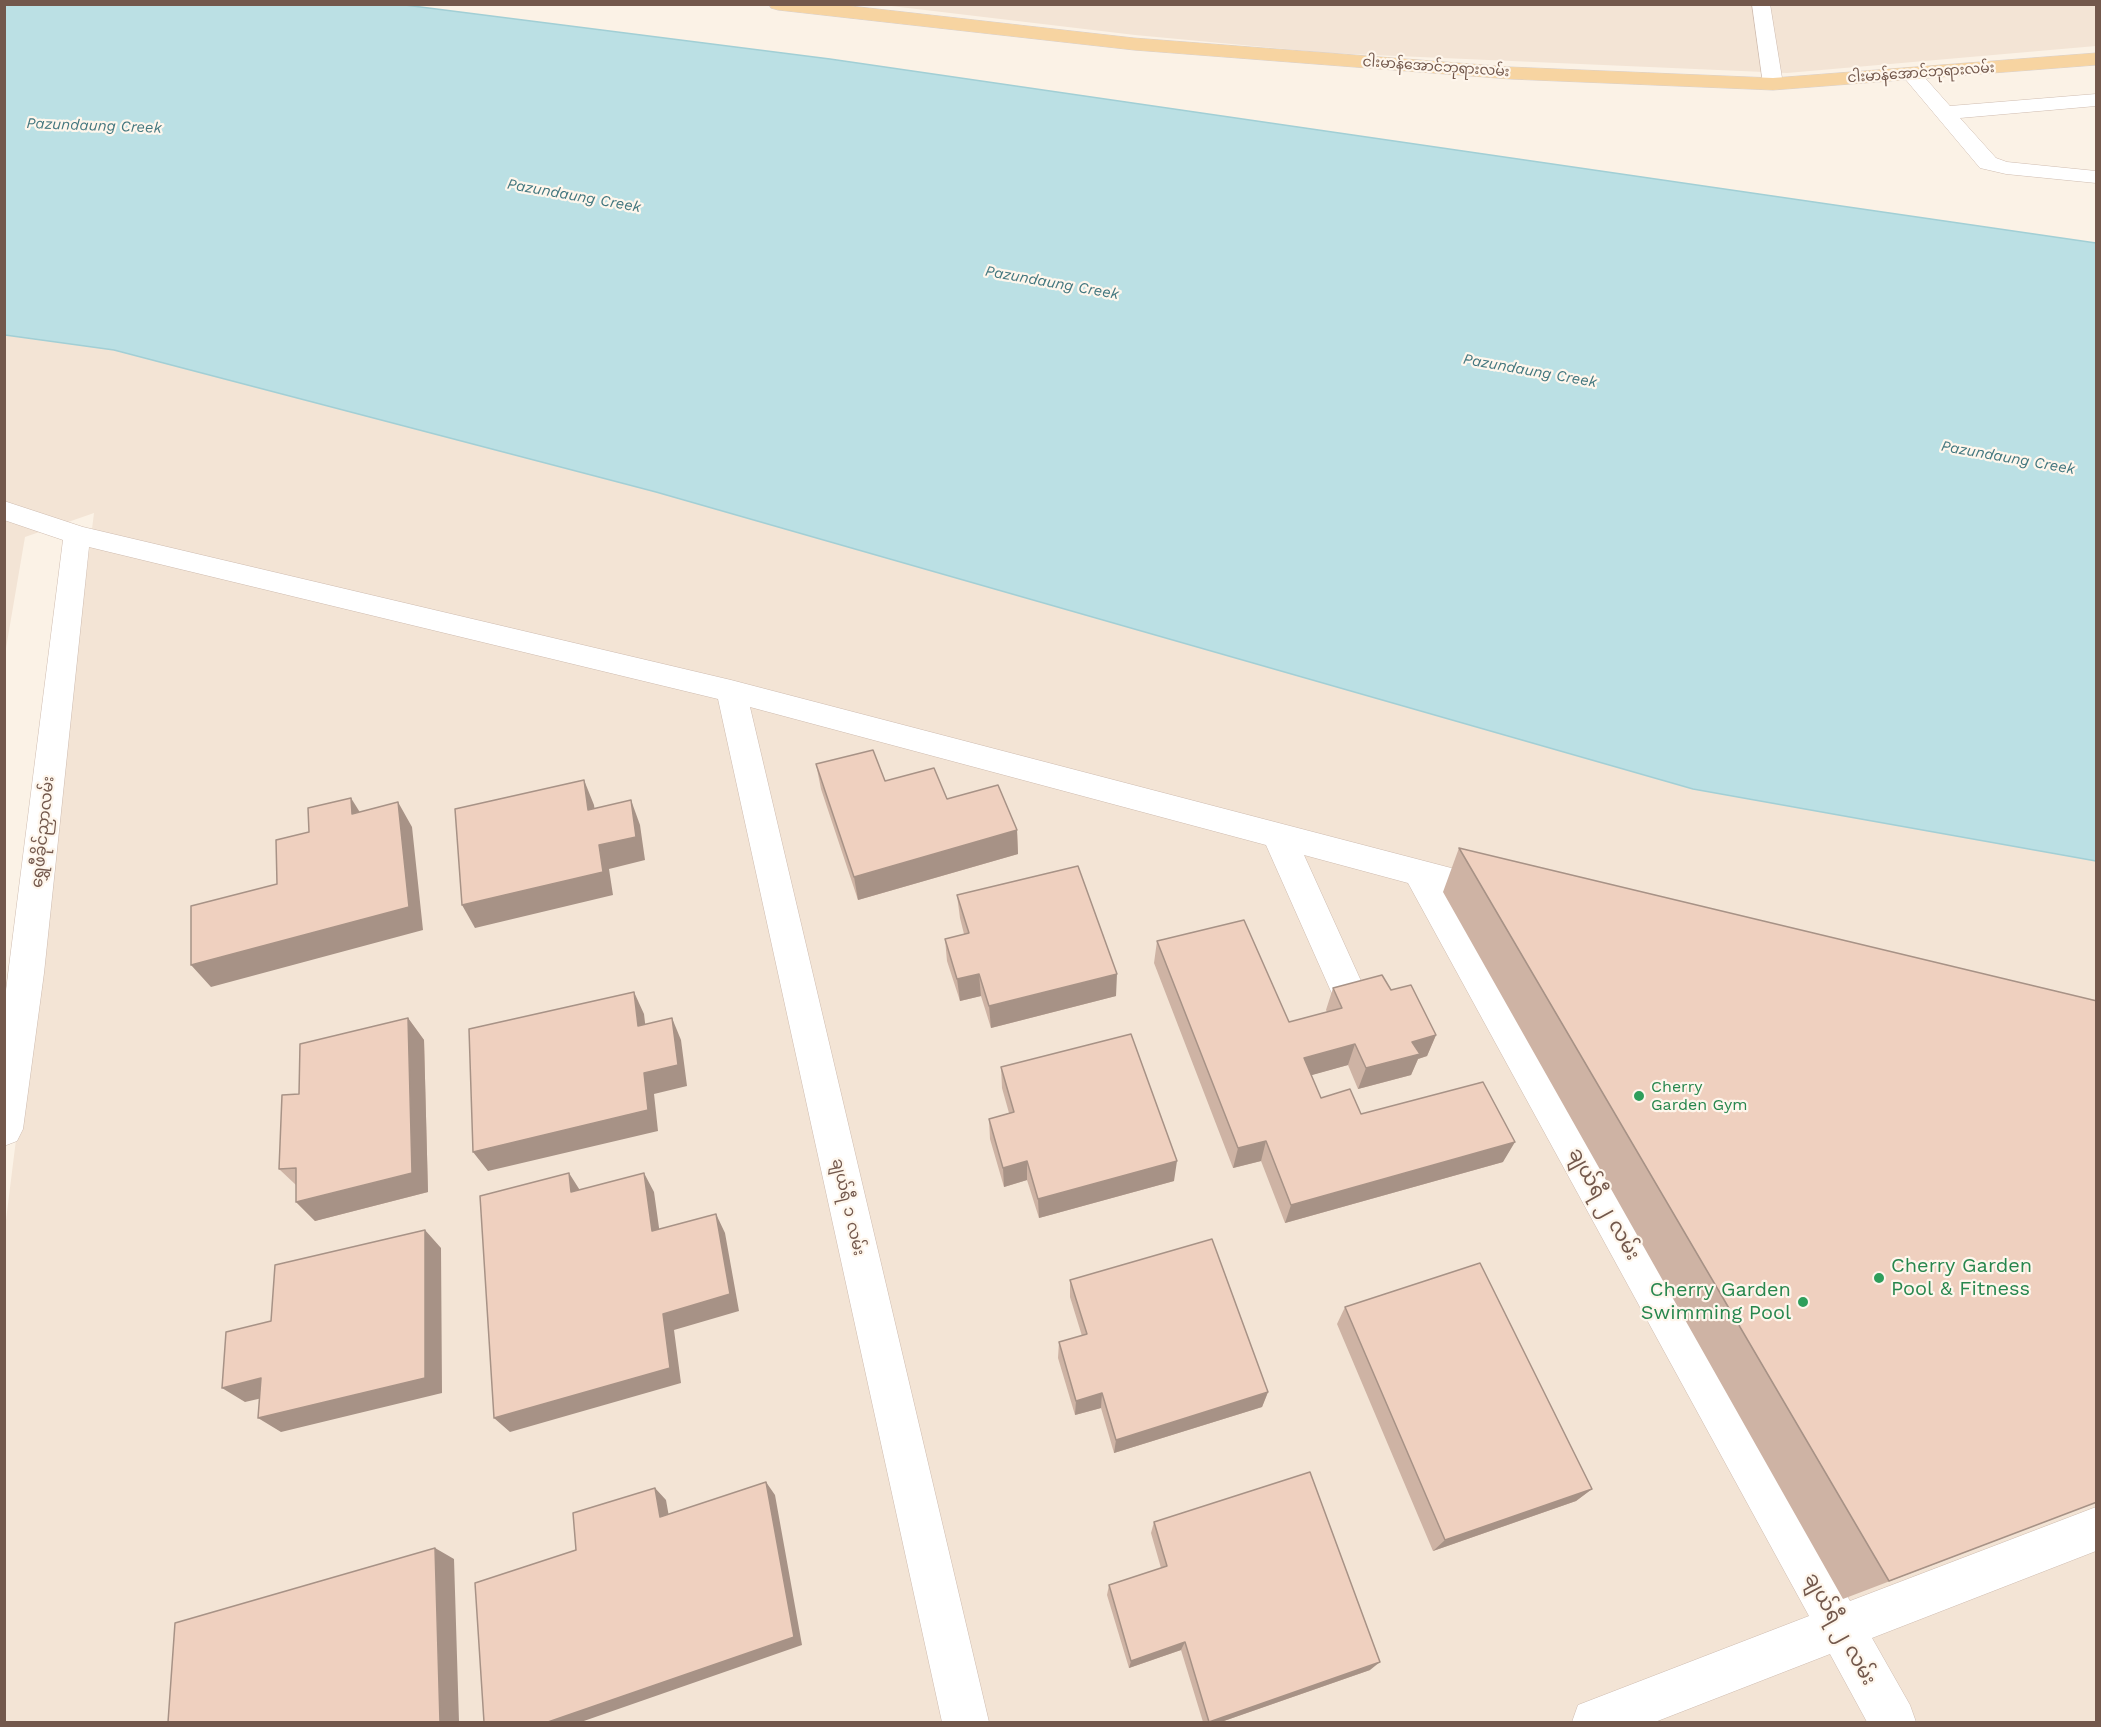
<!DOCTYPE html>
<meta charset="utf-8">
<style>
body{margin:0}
#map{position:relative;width:2101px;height:1727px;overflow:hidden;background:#fbf2e6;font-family:"Work Sans",sans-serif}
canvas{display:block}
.frame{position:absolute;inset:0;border:6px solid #73584c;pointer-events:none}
</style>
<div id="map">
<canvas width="2101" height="1727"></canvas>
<div class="frame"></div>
</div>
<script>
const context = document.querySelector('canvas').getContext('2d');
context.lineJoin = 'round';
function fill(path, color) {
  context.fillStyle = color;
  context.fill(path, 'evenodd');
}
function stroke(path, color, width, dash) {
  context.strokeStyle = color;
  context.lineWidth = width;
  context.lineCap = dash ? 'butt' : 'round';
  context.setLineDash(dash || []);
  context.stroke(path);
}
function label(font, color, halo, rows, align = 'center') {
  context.font = font + ' "Work Sans","Noto Sans Myanmar",sans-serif';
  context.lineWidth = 4.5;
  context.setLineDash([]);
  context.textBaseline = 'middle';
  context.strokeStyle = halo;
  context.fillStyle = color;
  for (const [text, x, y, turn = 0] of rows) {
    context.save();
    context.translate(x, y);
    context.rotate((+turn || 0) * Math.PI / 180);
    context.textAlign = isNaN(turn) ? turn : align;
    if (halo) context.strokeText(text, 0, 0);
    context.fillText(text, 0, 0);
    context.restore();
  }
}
fill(new Path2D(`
 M2096,4v42l-309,27 -459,-20 -193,-18 -252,-30z
 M5,335l109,15 1982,492v880h-2091v-494l89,-715 -69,24 -20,117z`), '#f3e4d5');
const water = new Path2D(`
 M5,4l400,1 425,54 1266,184v618l-403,-72 -1037,-297 -542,-142 -109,-15z`);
fill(water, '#bbe0e4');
stroke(water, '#a2cfd5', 1.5);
const minor = new Path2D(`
 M1752,4h18l13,80 -3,4h-14l-3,-4z
 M1911,68l7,2 32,36 146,-12v12l-136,12 36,40 11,4 89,9v12l-90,-9 -26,-6 -79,-94 3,-4z
 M4,501l79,26 648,153 770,201 5,10 -5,10 -12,4 -41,-11 402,707 246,-94v44l-224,87 38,67 6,17h-49l-37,-68 -175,68h-83l6,-17 231,-89 -401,-733 -104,-28 67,148 -6,11 -12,4 -12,-4 -75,-169 -516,-138 239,1015h-47l-224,-1023 -629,-152 -45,426 -21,156 -6,12 -13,5v-140l59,-466 -59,-20z`);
const major = new Path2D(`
 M769,4h64l301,34 376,29 263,11 323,-25v12l-323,25 -263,-11 -376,-29 -356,-40 -7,-2z`);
stroke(minor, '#cfbcb0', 1);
stroke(major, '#d8d0cd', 1);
fill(minor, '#fff');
fill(major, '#f7d4a1');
fill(new Path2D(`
 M816,764l69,17 62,18 70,31 1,24 -160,46 -37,-111z
 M1459,848l638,654 -254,97 -400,-707z
 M957,895l159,101 -125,32 -10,-32 -21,5 -13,-40 -2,-22 19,-5 -4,-16z
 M1157,941l132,81 38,-10 -1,-2 7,-22 58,2 45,45 -9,21 -9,3 -7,16 -53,14 -10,-24 -37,10 10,23 40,16 142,48 -218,61 -24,-62 -28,7 -79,-205z
 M408,1018l16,22 4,152 -113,29 -19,-19v-17l-17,-16 20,-75z
 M1001,1067l173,114 -135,37 -12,-38 -23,7 -14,-48 -1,-20 20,-6 -7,-25z
 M1070,1280l198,112 -6,15 -148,46 -13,-45 -26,7 -17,-57 1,-16 23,-6 -12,-39z
 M1345,1307l247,182 -16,12 -143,50 -96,-227z
 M1154,1522l216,148 -149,52h-18l-22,-72 -52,18 -22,-73 2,-10 52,-17 -10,-35z`), '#ceb3a4');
fill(new Path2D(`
 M584,780l10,25 4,29 -10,-24z
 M351,798l15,24 -14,-8z
 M631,800l9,25 5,35 -36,9 4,26 -138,33 -13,-23 137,-60z
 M398,802l14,25 11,103 -212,57 -20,-22z
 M1017,830l1,24 -160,46 -4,-23z
 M979,974l2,22 -21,5 -3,-22z
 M1117,974l-1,22 -125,32 -2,-22z
 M634,992l10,22 4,34 -10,-22z
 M408,1018l16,22 4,152 -113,29 -19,-19z
 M672,1018l9,22 6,46 -33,8 4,37 -170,40 -15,-19 171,-79z
 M1436,1035l-9,21 -9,3 -7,16 -53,14 8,-21 46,-26z
 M1355,1044l-7,21 -50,14 6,-21z
 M1266,1141l-5,20 -28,7 5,-20z
 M1515,1142l-12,20 -218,61 6,-18z
 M1027,1161v19l-23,7 -1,-19z
 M1177,1161l-3,20 -135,37 -1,-19z
 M569,1173l12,19h-10z
 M644,1173l10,19 8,57 -10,-18z
 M716,1214l9,19 14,78 -65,19 7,53 -171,49 -16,-14z
 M425,1230l16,18 1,145 -161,39 -23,-14z
 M261,1378l23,15 -39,9 -23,-14z
 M1268,1392l-6,15 -148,46 2,-13z
 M1102,1393l-1,15 -26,7 1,-14z
 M766,1482l9,13 27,150 -221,77h-33z
 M655,1488l11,12 5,28 -11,-11z
 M1592,1489l-16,12 -143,50 12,-11z
 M435,1548l19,11 5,163h-19z
 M1185,1642l-4,8 -52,18 2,-7z
 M1380,1662l-10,8 -149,52h-12z`), '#a79286');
const building = new Path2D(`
 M873,750l12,31 49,-13 13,31 51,-14 19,45 -163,47 -38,-113z
 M584,780l4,30 43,-10 5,37 -37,8 4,27 -141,33 -7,-96z
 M351,798l1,16 46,-12 11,105 -218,58v-59l86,-22 -1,-44 33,-8 -1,-24z
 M1459,848l638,153v501l-208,79z
 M1078,866l39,108 -128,32 -10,-32 -22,5 -12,-40 24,-6 -12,-38z
 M1244,920l45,102 53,-14 -9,-20 49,-13 9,15 20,-5 25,50 -24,7 8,12 -54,14 -11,-24 -51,14 17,40 29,-9 11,25 122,-32 32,60 -224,63 -25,-64 -28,7 -81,-207z
 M634,992l4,34 34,-8 6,47 -34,8 4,37 -175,42 -4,-123z
 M408,1018l4,155 -116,29v-34l-17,1 3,-74 17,-1 1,-50z
 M1131,1034l46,127 -139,38 -11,-38 -24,7 -14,-49 25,-7 -13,-45z
 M569,1173l2,19 73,-19 8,58 64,-17 14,80 -67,20 7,54 -176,50 -14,-222z
 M425,1230v148l-167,40 3,-40 -39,10 4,-56 45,-11 4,-56z
 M1212,1239l56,153 -152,48 -14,-47 -26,8 -17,-59 28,-8 -17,-54z
 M1480,1263l112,226 -147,51 -100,-233z
 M1310,1472l70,190 -171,60 -24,-80 -54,19 -22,-76 58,-19 -13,-44z
 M766,1482l28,155 -246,85h-64l-9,-139 101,-33 -3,-37 82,-25 5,29z
 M435,1548l5,174h-272l7,-99z`);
fill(building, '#efd0bf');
stroke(building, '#a79286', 1.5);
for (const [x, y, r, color] of [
 [1639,1096,6,"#2e9e5b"],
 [1879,1278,6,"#2e9e5b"],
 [1803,1302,6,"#2e9e5b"]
]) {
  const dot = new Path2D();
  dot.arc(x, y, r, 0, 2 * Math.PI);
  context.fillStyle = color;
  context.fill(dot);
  stroke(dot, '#fef6ec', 2);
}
label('14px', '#73584c', '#fef6ec', [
 ["ငါးမာန်အောင်ဘုရားလမ်း",1436,67,4],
 ["ငါးမာန်အောင်ဘုရားလမ်း",1921,73,-4]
]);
label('italic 15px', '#43777f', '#fef6ec', [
 ["Pazundaung Creek",94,126,2],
 ["Pazundaung Creek",574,196,10],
 ["Pazundaung Creek",1052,283,10],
 ["Pazundaung Creek",1530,371,10],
 ["Pazundaung Creek",2008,458,10]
]);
label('16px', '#73584c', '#fef6ec', [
 ["ရွှေဖီခိုင်ညှာလမ်း",43,832,-84],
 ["ချယ်ရီ ၁ လမ်း",848,1207,77]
]);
label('16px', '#27864d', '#fef6ec', [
 ["Cherry",1651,1087],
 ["Garden Gym",1651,1105]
], 'left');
label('20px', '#73584c', '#fef6ec', [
 ["ချယ်ရီ ၂ လမ်း",1604,1204,61],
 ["ချယ်ရီ ၂ လမ်း",1840,1629,61]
]);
label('20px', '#27864d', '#fef6ec', [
 ["Cherry Garden",1891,1266],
 ["Pool & Fitness",1891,1289],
 ["Cherry Garden",1791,1290,"right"],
 ["Swimming Pool",1791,1313,"right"]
], 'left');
</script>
